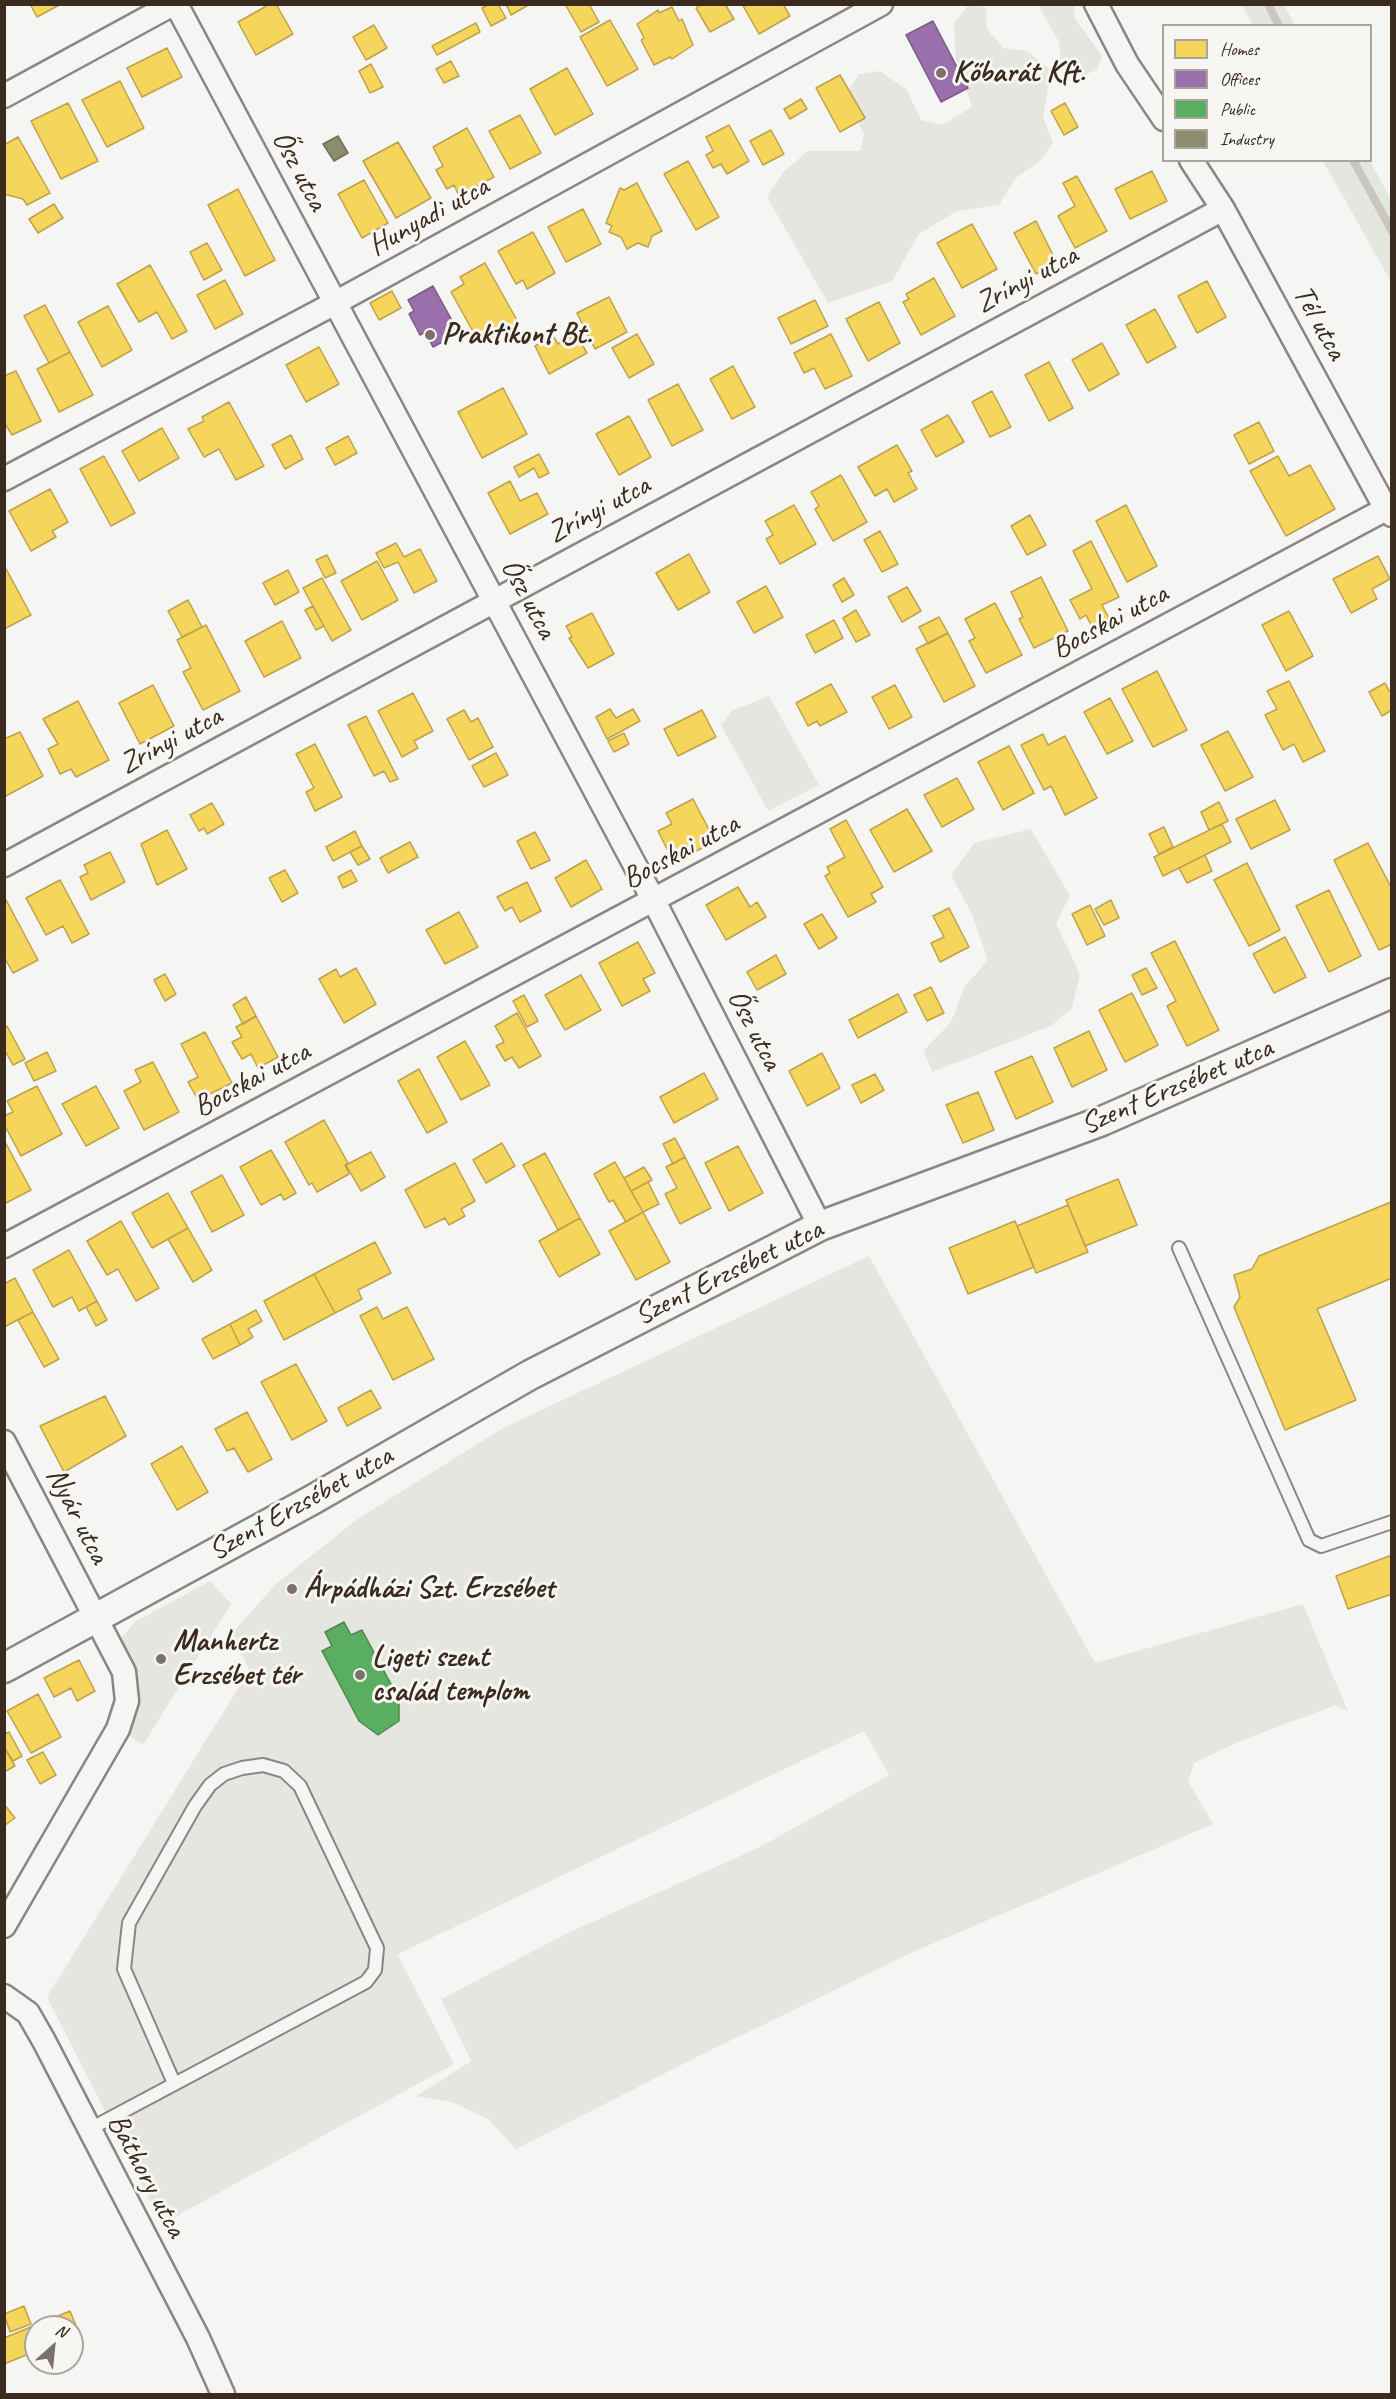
<!DOCTYPE html>
<meta charset="utf-8">
<style>
body{margin:0}
#map{position:relative;width:1396px;height:2399px;overflow:hidden;background:#f5f5f3;font-family:Caveat,sans-serif}
canvas{display:block}
.frame{position:absolute;inset:0;border:6px solid #3b2a1e;pointer-events:none}
.legend{position:absolute;left:1162px;top:24px;width:210px;height:138px;box-sizing:border-box;background:#f6f6f2;border:2px solid #aba49d;margin:0;padding:8px 10px;list-style:none;font-size:18px;color:#3b2a1e}
.legend li{display:flex;align-items:center;gap:12px;height:30px}
.legend b{width:30px;border:2px solid #aba49d}
.north{position:absolute;left:24px;top:2315px;width:60px;height:60px;box-sizing:border-box;background:#f6f6f2;border:2px solid #aba49d;border-radius:50%;rotate:27deg;font-size:16px;font-weight:700;line-height:24px;text-align:center;color:#3b2a1e}
.north::after{content:'';display:block;margin:auto;width:21px;height:27px;background:#7c7169;clip-path:polygon(50% 0,100% 100%,50% 72%,0 100%)}
</style>
<div id="map">
<canvas width="1396" height="2399"></canvas>
<div class="frame"></div>
<ul class="legend">
<li><b style="height:16px;background:#f6d55c"></b>Homes</li>
<li><b style="height:16px;background:#9970ab"></b>Offices</li>
<li><b style="height:16px;background:#5aae61"></b>Public</li>
<li><b style="height:16px;background:#8c8c6e"></b>Industry</li>
</ul>
<div class="north">N</div>
</div>
<script>
const context = document.querySelector('canvas').getContext('2d');
context.lineJoin = 'round';
function fill(path, color) {
  context.fillStyle = color;
  context.fill(path, 'evenodd');
}
function stroke(path, color, width, dash) {
  context.strokeStyle = color;
  context.lineWidth = width;
  context.lineCap = dash ? 'butt' : 'round';
  context.setLineDash(dash || []);
  context.stroke(path);
}
function label(font, color, halo, rows, align = 'center') {
  context.font = font + ' Caveat,sans-serif';
  context.lineWidth = 6;
  context.setLineDash([]);
  context.textBaseline = 'middle';
  context.strokeStyle = halo;
  context.fillStyle = color;
  for (const [text, x, y, turn = 0] of rows) {
    context.save();
    context.translate(x, y);
    context.rotate((+turn || 0) * Math.PI / 180);
    context.textAlign = isNaN(turn) ? turn : align;
    if (halo) context.strokeText(text, 0, 0);
    context.fillText(text, 0, 0);
    context.restore();
  }
}
fill(new Path2D(`
 M250,1669l204,395 -292,160 -115,-227z`), '#e7e5e2');
fill(new Path2D(`
 M968,5l18,2 1,22 16,19 24,3 24,19 -8,48 10,24 -11,17 -26,19 -17,27 -42,6 -38,23 -27,47 -64,22 -61,-106 16,-25 25,-21h52l4,-17 -18,-39 13,-21 21,-3 27,19 14,30 21,5 30,-18 -16,-48 -2,-35z
 M1038,5h36l1,13 27,38 -5,14 -33,13 -5,-41z
 M1242,5h42l11,20h-42z
 M1323,161h47l21,39v82z
 M769,696l50,89 -51,26 -47,-86 12,-15z
 M1031,829l39,67 -14,27 24,52 -8,33 -21,18 -119,46 -8,-22 27,-28 14,-36 23,-26 -16,-46 -21,-39 23,-32z
 M869,1256l226,407 208,-59 45,108 -12,-7 -96,36 -46,22 -6,18 25,43 -300,128 -206,100 -191,97 -28,-30 -36,-17 -36,-6 55,-35 -30,-62 129,-67 190,-85 129,-72 -25,-44 -468,224 -165,-321 46,-51 82,-65 144,-90z
 M210,1581l21,23 -88,141 -15,-10 12,-30 -3,-21 -16,-46 15,-17z`), '#e6e6e1');
const homes = new Path2D(`
 M30,4h31l-24,13z
 M270,4h6l17,30 -37,21 -18,-33z
 M489,4h9l8,14 -15,8 -9,-18z
 M506,4h20l1,2 -16,9z
 M565,4h24l10,18 -18,10z
 M702,4h23l9,15 -24,13 -14,-24z
 M742,4h41l7,12 -31,18z
 M672,7l7,14 3,-2 11,26 -21,14 -2,-2 -16,8 -13,-25 3,-2 -7,-14 21,-14 1,3z
 M610,20l28,49 -31,17 -27,-49z
 M476,23l4,9 -43,23 -5,-9z
 M374,25l13,23 -21,12 -13,-23z
 M167,48l15,29 -40,20 -15,-29z
 M451,61l8,15 -15,7 -8,-14z
 M371,64l12,23 -13,6 -11,-22z
 M567,68l26,46 -38,21 -25,-46z
 M840,75l25,43 -25,14 -24,-44z
 M120,81l24,47 -37,19 -25,-47z
 M801,99l6,10 -17,10 -6,-10z
 M68,103l30,58 -37,18 -30,-58z
 M1065,103l13,24 -14,8 -13,-24z
 M520,115l21,38 -31,16 -21,-38z
 M729,125l20,36 -22,13 -6,-10 -8,4 -7,-13 7,-4 -7,-14z
 M467,128l27,49 -35,19 -5,-11 -7,4 -11,-19 7,-4 -10,-19z
 M771,130l13,24 -21,11 -13,-24z
 M18,137l32,56 -23,12 -4,-6 -19,-5v-49z
 M398,142l33,56 -35,20 -33,-57z
 M688,161l31,56 -23,13 -32,-56z
 M1152,171l15,30 -37,18 -15,-30z
 M1077,176l30,55 -32,17 -17,-32 17,-10 -12,-23z
 M364,180l24,43 -26,15 -24,-44z
 M637,183l25,48 -10,5 -4,11 -10,-4 -11,6 -6,-12 -12,-5 3,-6 -6,-3 14,-35 4,2z
 M238,189l37,71 -30,16 -37,-71z
 M54,204l9,14 -25,15 -9,-14z
 M583,209l18,35 -35,18 -18,-35z
 M1036,221l21,42 -21,11 -22,-41z
 M972,224l25,45 -35,19 -25,-45z
 M533,232l22,41 -28,16 -4,-9 -7,4 -18,-33z
 M207,243l15,27 -18,10 -14,-28z
 M485,263l33,59 -38,22 -29,-52 13,-8 -4,-7z
 M150,265l37,66 -15,8 -15,-27 -18,10 -22,-38z
 M934,278l21,38 -34,19 -18,-33 6,-3 -3,-5z
 M225,280l18,34 -28,15 -18,-34z
 M1207,281l19,36 -29,16 -19,-37z
 M392,291l9,17 -22,12 -9,-17z
 M609,297l18,35 -32,17 -18,-36z
 M815,300l13,26 -37,18 -13,-26z
 M879,302l21,41 -32,18 -22,-42z
 M45,305l25,47 -21,11 -25,-47z
 M108,306l24,44 -30,17 -24,-45z
 M1155,309l21,38 -29,16 -21,-38z
 M576,334l11,19 -38,21 -14,-28 18,-10 5,8z
 M637,334l17,30 -25,14 -17,-30z
 M831,334l21,42 -27,13 -11,-21 -10,5 -10,-20z
 M1102,343l17,31 -30,17 -17,-31z
 M319,347l20,37 -33,18 -20,-37z
 M70,352l23,43 -34,17 -22,-43z
 M1049,362l24,46 -24,13 -24,-46z
 M733,366l22,41 -23,12 -22,-40z
 M16,371l25,50 -29,14 -8,-13v-46z
 M678,384l25,46 -31,16 -24,-46z
 M503,388l24,46 -45,24 -24,-46z
 M992,391l19,36 -21,10 -18,-35z
 M229,402l35,64 -28,14 -17,-31 -15,8 -16,-28 16,-8 -2,-4z
 M948,415l16,27 -28,15 -15,-27z
 M629,416l22,41 -32,18 -23,-41z
 M1259,422l15,29 -25,13 -15,-29z
 M162,428l17,30 -40,23 -17,-30z
 M291,435l12,24 -18,10 -13,-24z
 M348,436l9,17 -22,12 -9,-17z
 M897,445l15,26 -4,2 9,16 -23,13 -7,-13 -12,7 -17,-29z
 M539,454l10,19 -10,5 -5,-10 -15,9 -5,-10z
 M104,456l31,57 -24,13 -31,-57z
 M1278,456l11,20 21,-11 25,44 -49,27 -36,-65z
 M841,475l26,47 -34,19 -18,-32 4,-3 -8,-14z
 M510,481l10,20 17,-8 11,21 -38,20 -22,-41z
 M50,489l18,33 -16,9 4,6 -25,14 -22,-40z
 M794,505l22,39 -36,20 -14,-25 7,-4 -8,-14z
 M1126,505l31,61 -30,16 -31,-61z
 M1030,515l16,30 -19,10 -16,-29z
 M880,531l18,33 -16,8 -18,-32z
 M1091,541l28,56 -17,8 7,13 -17,9 -6,-12 -6,4 -10,-19 22,-11 -19,-38z
 M396,543l8,14 16,-8 17,32 -23,12 -16,-31 -14,6 -8,-15z
 M689,554l21,38 -32,18 -22,-37z
 M327,555l9,18 -11,5 -9,-18z
 M1378,556l12,23 -18,10 5,10 -26,14 -18,-34z
 M377,561l21,39 -36,20 -21,-39z
 M4,565l27,50 -27,14z
 M288,570l11,22 -24,13 -12,-22z
 M1041,577l27,54 -34,17 -15,-29 4,-2 -12,-25z
 M322,578l29,52 -19,11 -29,-53z
 M844,578l10,17 -12,7 -9,-17z
 M766,586l17,31 -29,16 -17,-31z
 M907,587l14,24 -19,11 -14,-25z
 M188,600l14,27 -20,10 -14,-26z
 M995,603l27,52 -36,18 -17,-32 6,-3 -10,-19z
 M313,606l11,20 -8,4 -11,-20z
 M856,610l14,25 -14,7 -13,-24z
 M1289,611l24,45 -27,15 -24,-46z
 M592,613l22,41 -26,14 -19,-30 3,-1 -6,-11z
 M939,617l9,16 -20,11 -9,-17z
 M834,620l9,18 -28,15 -9,-18z
 M282,621l19,37 -37,19 -19,-36z
 M206,625l34,66 -37,19 -20,-38 8,-4 -14,-28z
 M948,633l27,53 -31,16 -28,-53z
 M1157,671l30,59 -34,17 -31,-58z
 M1289,681l36,70 -22,11 -9,-18 -11,6 -18,-35 12,-6 -10,-18z
 M1385,683l4,8 3,-1v20l-10,6 -13,-24z
 M831,684l16,28 -27,14 -3,-5 -9,5 -12,-23z
 M153,685l21,41 -34,18 -21,-41z
 M895,685l17,32 -23,12 -17,-32z
 M413,693l20,38 -19,10 4,7 -16,9 -24,-46z
 M1110,698l23,43 -26,13 -23,-42z
 M78,701l31,59 -33,17 -5,-8 -11,5 -12,-25 10,-5 -15,-25z
 M610,709l6,9 17,-9 7,12 -33,18 -11,-22z
 M464,710l7,12 7,-4 15,29 -24,13 -22,-41z
 M702,710l14,27 -38,19 -14,-27z
 M366,716l32,63 -8,3 -6,-11 -10,5 -26,-51z
 M1228,731l25,46 -28,14 -24,-46z
 M20,732l23,44 -39,21v-58z
 M624,733l5,11 -15,8 -6,-11z
 M1043,734l5,11 17,-9 32,62 -32,17 -14,-29 -7,4 -23,-45z
 M315,744l27,53 -27,14 -9,-19 8,-4 -18,-34z
 M1009,746l25,47 -31,17 -25,-48z
 M496,753l12,22 -24,12 -12,-21z
 M957,778l17,31 -32,18 -18,-32z
 M693,799l22,42 -41,22 -16,-32 14,-7 -6,-11z
 M1275,800l15,30 -39,19 -15,-30z
 M1219,802l9,19 -19,9 -8,-18z
 M212,803l12,21 -17,10 -3,-6 -5,3 -9,-16z
 M907,809l25,42 -38,21 -24,-42z
 M846,820l37,67 -12,7 5,8 -28,15 -23,-41 5,-3 -3,-6 18,-10 -15,-28z
 M1222,824l9,18 -68,34 -9,-19z
 M1164,827l9,20 -14,7 -10,-20z
 M167,830l20,39 -30,16 -16,-41z
 M355,831l7,15 -29,15 -7,-14z
 M535,832l15,28 -19,9 -14,-28z
 M410,842l8,15 -30,16 -8,-15z
 M1368,843l24,46v55l-13,6 -45,-90z
 M362,846l8,13 -12,6 -8,-13z
 M110,852l15,30 -34,18 -11,-23 8,-4 -4,-8z
 M1205,855l7,16 -25,12 -8,-15z
 M586,860l16,29 -31,18 -16,-29z
 M1247,863l33,67 -31,16 -35,-66z
 M285,870l13,23 -16,9 -13,-24z
 M351,870l6,11 -14,7 -5,-11z
 M60,880l29,54 -17,9 -9,-17 -17,9 -20,-37z
 M527,882l14,29 -21,11 -8,-15 -7,4 -8,-14z
 M738,887l12,20 7,-5 9,15 -40,23 -20,-35z
 M1329,890l32,66 -32,16 -33,-66z
 M5,898l33,62 -25,13 -9,-16z
 M1111,900l8,18 -15,7 -9,-16z
 M1090,905l15,31 -18,9 -15,-31z
 M949,908l20,39 -29,15 -9,-19 13,-6 -11,-21z
 M459,912l19,35 -33,17 -19,-34z
 M822,914l15,24 -18,11 -15,-25z
 M1285,937l21,40 -32,16 -21,-39z
 M1175,941l44,89 -32,16 -20,-40 9,-5 -25,-48z
 M638,942l17,31 -12,6 7,12 -28,15 -23,-43z
 M776,955l10,19 -29,16 -10,-18z
 M356,968l20,36 -32,19 -25,-44 17,-10 4,8z
 M1146,968l11,20 -15,7 -10,-20z
 M165,974l11,20 -11,7 -11,-21z
 M581,975l20,35 -36,20 -20,-35z
 M931,987l13,26 -17,8 -13,-26z
 M1132,993l26,52 -33,17 -26,-52z
 M898,994l9,18 -49,26 -9,-18z
 M524,995l14,26 -11,6 -14,-26z
 M246,997l10,19 -13,8 -10,-19z
 M517,1013l24,43 -22,12 -7,-11 -7,4 -9,-15 8,-4 -9,-16z
 M256,1016l22,41 -20,11 -7,-14 -9,5 -10,-17 10,-5 -6,-10z
 M7,1026l18,33 -12,6 -9,-16v-21z
 M1089,1031l18,39 -35,17 -18,-39z
 M205,1032l27,51 -34,17 -10,-18 10,-5 -17,-33z
 M465,1041l25,44 -29,15 -24,-43z
 M47,1052l9,19 -22,10 -9,-18z
 M822,1053l18,35 -33,18 -18,-35z
 M1032,1056l21,46 -37,17 -21,-47z
 M153,1062l26,50 -35,18 -20,-39 17,-9 -6,-12z
 M419,1069l28,53 -20,11 -29,-52z
 M704,1073l14,26 -44,24 -14,-26z
 M875,1074l9,16 -23,13 -9,-18z
 M37,1086l25,48 -41,22 -17,-32v-8l9,-4 -6,-11z
 M96,1086l23,42 -33,18 -24,-42z
 M978,1092l16,38 -31,13 -17,-38z
 M324,1120l24,43 -3,2 4,9 -32,18 -5,-9 -3,2 -24,-43z
 M675,1138l10,19 -12,7 -10,-20z
 M4,1140l27,50 -27,14z
 M502,1143l13,23 -29,17 -13,-23z
 M738,1146l25,47 -34,18 -24,-48z
 M271,1150l25,43 -12,7 -3,-6 -20,11 -21,-38z
 M371,1152l14,25 -24,14 -15,-26z
 M545,1153l35,65 -22,12 -35,-65z
 M685,1157l26,51 -31,16 -15,-30 12,-6 -11,-21z
 M615,1162l28,50 -17,10 -13,-22 -4,2 -15,-28z
 M455,1163l20,38 -14,8 4,7 -16,9 -4,-7 -20,10 -20,-38z
 M644,1167l8,13 -21,11 -7,-13z
 M222,1175l22,40 -32,17 -21,-40z
 M1118,1179l19,46 -52,21 -19,-46z
 M648,1182l11,22 -16,8 -12,-21z
 M168,1193l20,35 -36,20 -20,-35z
 M1391,1202l1,76 -75,31 39,91 -71,30 -51,-123 6,-10 -6,-22 18,-6 7,-13z
 M1068,1205l20,47 -52,21 -19,-47z
 M643,1212l27,50 -34,18 -27,-49z
 M580,1218l20,36 -41,23 -20,-36z
 M121,1221l38,67 -23,13 -18,-32 -11,6 -20,-34z
 M1015,1221l19,46 -66,27 -19,-46z
 M188,1228l24,42 -19,12 -25,-43z
 M375,1242l16,31 -33,17 4,9 -27,14 -21,-39z
 M69,1250l28,51 -18,10 -7,-14 -19,10 -20,-37z
 M314,1274l21,39 -51,27 -20,-39z
 M15,1278l18,34 -29,15v-43z
 M97,1301l10,19 -11,6 -10,-19z
 M377,1307l6,12 24,-12 27,52 -41,21 -33,-64z
 M256,1310l6,11 -14,8 5,8 -13,8 -10,-21z
 M33,1312l26,47 -15,8 -26,-47z
 M230,1324l10,21 -27,14 -11,-20z
 M296,1364l31,57 -35,19 -31,-58z
 M371,1390l10,18 -34,18 -9,-18z
 M105,1396l21,40 -62,36 -24,-46z
 M247,1412l25,47 -24,13 -14,-24 -7,3 -12,-22z
 M182,1446l26,46 -31,18 -26,-46z
 M1392,1555v39l-44,15 -12,-33z
 M79,1660l16,31 -18,10 -6,-13 -17,9 -10,-19z
 M38,1694l23,43 -30,16 -24,-42z
 M9,1732l13,24 -9,5 -9,-14v-13z
 M4,1747l11,19 -11,6z
 M43,1752l13,23 -16,9 -13,-24z
 M4,1804l11,14 -11,8z
 M24,2306l7,18 -21,8 -6,-18z
 M70,2311l9,22 -7,3v-9h-36v24l-32,13v-26z`);
fill(homes, '#f6d55c');
stroke(homes, '#bea249', 1.5);
const offices = new Path2D(`
 M933,21l35,67 -27,14 -35,-67z
 M433,286l26,47 -26,14 -8,-15 -5,3 -11,-21 5,-3 -6,-11z`);
fill(offices, '#9970ab');
stroke(offices, '#7d5b81', 1.5);
const public = new Path2D(`
 M344,1622l7,13 11,-5 37,69v22l-21,14 -19,-14 -37,-70 10,-5 -7,-14z`);
fill(public, '#5aae61');
stroke(public, '#51864d', 1.5);
const industry = new Path2D(`
 M338,136l10,17 -14,8 -11,-17z`);
fill(industry, '#8c8c6e');
stroke(industry, '#746f56', 1.5);
stroke(new Path2D(`
 M1268,4l11,22
 M1353,160l39,71`), '#c9c5bf', 8);
const service = new Path2D(`
 M1179,1248l130,292 12,6 71,-24
 M88,2130l278,-148 9,-12 2,-22 -77,-162 -16,-15 -21,-6 -21,3 -18,6 -14,11 -15,21 -66,117 -5,46 50,114`);
const minor = new Path2D(`
 M176,4l478,897 166,325
 M1096,4l31,60 37,55
 M4,96l169,-92
 M1191,160l32,49 163,300 6,6
 M4,479l331,-176 546,-299
 M4,865l1219,-656
 M4,1246l1382,-737
 M4,1442l120,230 3,29 -9,28 -114,197
 M4,1996l24,17 16,28 154,297 25,56`);
const tertiary = new Path2D(`
 M4,1668l308,-168 218,-125 290,-149 282,-105 290,-128`);
stroke(service, '#8a8683', 16);
stroke(minor, '#8a8683', 27);
stroke(tertiary, '#8a8683', 33);
stroke(service, '#f5f5f3', 12);
stroke(minor, '#f5f5f3', 22);
stroke(tertiary, '#f5f5f3', 28);
for (const [x, y, r, color] of [
 [941,73,6,"#7c7169"],
 [430,335,6,"#7c7169"],
 [292,1589,6,"#7c7169"],
 [161,1659,6,"#7c7169"],
 [360,1675,6,"#7c7169"]
]) {
  const dot = new Path2D();
  dot.arc(x, y, r, 0, 2 * Math.PI);
  context.fillStyle = color;
  context.fill(dot);
  stroke(dot, '#f6f6f2', 2);
}
label('bold 30px', '#3b2a1e', '#f6f6f2', [
 ["Kőbarát Kft.",953,73],
 ["Praktikont Bt.",442,335],
 ["Árpádházi Szt. Erzsébet",304,1589],
 ["Manhertz",173,1642],
 ["Erzsébet tér",173,1676],
 ["Ligeti szent",372,1658],
 ["család templom",372,1692]
], 'left');
label('30px', '#3b2a1e', '#f6f6f2', [
 ["Ősz utca",299,171,62],
 ["Hunyadi utca",429,217,-29],
 ["Zrínyi utca",1027,280,-28],
 ["Tél utca",1319,323,61],
 ["Zrínyi utca",599,510,-28],
 ["Ősz utca",528,599,62],
 ["Bocskai utca",1110,622,-28],
 ["Zrínyi utca",171,741,-28],
 ["Bocskai utca",681,852,-28],
 ["Ősz utca",754,1030,63],
 ["Bocskai utca",252,1080,-28],
 ["Szent Erzsébet utca",1177,1087,-23],
 ["Szent Erzsébet utca",729,1273,-26],
 ["Szent Erzsébet utca",301,1504,-29],
 ["Nyár utca",77,1516,63],
 ["Báthory utca",146,2176,62]
]);
</script>
